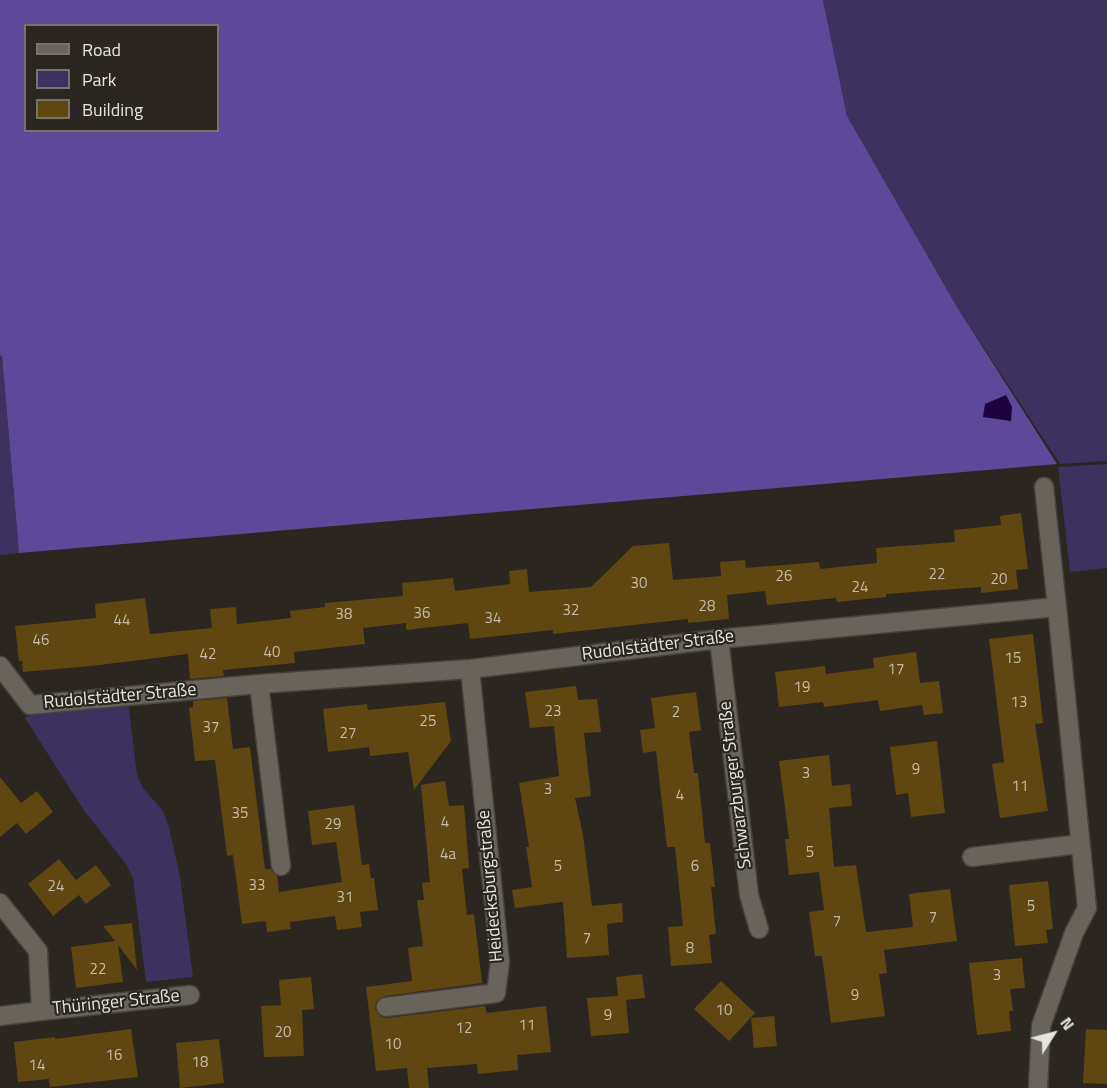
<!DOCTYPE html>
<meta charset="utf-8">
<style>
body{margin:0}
#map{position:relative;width:1107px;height:1088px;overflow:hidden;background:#2b2720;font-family:"Titillium Web",sans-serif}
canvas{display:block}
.legend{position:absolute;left:24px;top:24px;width:195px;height:108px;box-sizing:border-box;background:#2b2720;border:2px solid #76736c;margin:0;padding:8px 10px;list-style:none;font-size:18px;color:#e6e4df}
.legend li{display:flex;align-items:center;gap:12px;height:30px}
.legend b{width:30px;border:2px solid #76736c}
.north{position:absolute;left:1023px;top:1004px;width:60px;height:60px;-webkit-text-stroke:4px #2b2720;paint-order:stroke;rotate:54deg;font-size:16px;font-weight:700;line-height:24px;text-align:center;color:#e6e4df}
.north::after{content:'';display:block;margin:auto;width:21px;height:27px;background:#e6e4df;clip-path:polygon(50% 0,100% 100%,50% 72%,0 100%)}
</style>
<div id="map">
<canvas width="1107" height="1088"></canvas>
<ul class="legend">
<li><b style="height:8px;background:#68635b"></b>Road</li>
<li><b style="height:16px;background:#3c315f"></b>Park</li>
<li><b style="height:16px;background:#604610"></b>Building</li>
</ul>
<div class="north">N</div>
</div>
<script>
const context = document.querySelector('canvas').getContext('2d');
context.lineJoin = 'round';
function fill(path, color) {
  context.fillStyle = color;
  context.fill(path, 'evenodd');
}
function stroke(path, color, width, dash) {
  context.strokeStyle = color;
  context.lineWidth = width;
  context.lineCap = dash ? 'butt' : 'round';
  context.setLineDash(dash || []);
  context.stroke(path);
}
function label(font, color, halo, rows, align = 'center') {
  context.font = font + ' "Titillium Web",sans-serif';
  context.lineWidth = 4.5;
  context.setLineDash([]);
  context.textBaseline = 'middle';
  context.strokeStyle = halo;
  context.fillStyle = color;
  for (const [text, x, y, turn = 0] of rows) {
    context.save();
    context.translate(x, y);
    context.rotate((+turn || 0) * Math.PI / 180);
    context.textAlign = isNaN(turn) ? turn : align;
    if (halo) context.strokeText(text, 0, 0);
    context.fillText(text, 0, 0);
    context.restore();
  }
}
fill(new Path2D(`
 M823,0h284v461l-47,3 -103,-157 -110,-191z
 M0,355h2l17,198 -19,2z
 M1107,464v104l-37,4 -12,-105z
 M128,702l9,73 6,13 20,23 6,16 11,50 13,100 -47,5 -13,-104 -7,-14 -43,-55 -58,-91 8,-5z`), '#3c315f');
fill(new Path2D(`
 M0,0h823l24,116 110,191 100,157 -1038,89 -17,-197 -2,-1zM26,26h192v104h-192zM996,400l14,21 -25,-17z`), '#5d489a');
fill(new Path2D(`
 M1006,395l6,12 -1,14 -28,-4 2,-13z`), '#1a033e');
fill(new Path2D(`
 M1021,513l7,56 -12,1 2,19 -37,4v-6l-95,7v3l-49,5 -1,-4 -69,7 -2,-14 -38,4 2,24 -41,4v-4l-135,15v-4l-83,9 -2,-16 -62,7v-7l-43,5 2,16 -71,8 1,11 -72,7 1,6 -34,3 -2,-25 -97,12 -68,6 -1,-11h-3l-4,-35 81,-8 -1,-14 50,-6 5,36 62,-6 -2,-19 26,-2 1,17 54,-6 -1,-7 35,-4v-4l78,-7 -1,-13 51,-5 2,13 55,-7 -1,-13 18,-2 2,23 62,-5 42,-41 36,-3 4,37 48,-4 -1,-14 25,-2 1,8 73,-6 1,7 57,-6 -1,-15 79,-6 -1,-12 47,-5 -1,-9z
 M1033,634l10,89 -8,1 13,87 -48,7 -8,-54 12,-2 -15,-123z
 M916,652l4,31 19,-2 4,32 -19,2 -2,-10 -42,6 -2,-11 -54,7 -1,-5 -44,5 -4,-35 50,-6 1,8 48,-6 -1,-10z
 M576,686l2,14 19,-1 4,33 -17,1 7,63 -16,2 8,37 9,71 30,-3 1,19 -16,2 2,31 -42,3 -4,-56 -48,6 -3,-18 20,-3 -6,-40h3l-10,-64 40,-7 -5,-50 -24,2 -5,-36z
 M696,692l5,38 -12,2 5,41h4l7,70h5l5,44h-4l5,47 -7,1 3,28 -41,3 -3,-39 15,-1 -8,-79h-8l-11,-96 -13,2 -3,-23 15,-2 -4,-30z
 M227,698l6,51 17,-2 15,122h5l7,7 2,16 63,-10 -6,-40 -24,3 -4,-34 46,-6 8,60 7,-1 2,14h3l4,32 -18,2 2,15 -25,3 -2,-14 -45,6 1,7 -24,3 -1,-11 -24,3 -9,-69 -6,1 -12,-96 -20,1 -6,-53 4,-1v-6z
 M445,702l6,39 -37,49 -6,-38 -38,4 -1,-9 -41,5 -5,-43 44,-5 1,6z
 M937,741l8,72 -34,4 -3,-24 -12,2 -6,-48z
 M829,755l3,31 18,-2 2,22 -23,2 5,59 22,-2 10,67 47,-5 -4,-33 41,-5 7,52 -73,9 3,23 -8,1 6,42 -54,7 -9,-67h-7l-6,-44 15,-2 -5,-38 -30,3 -4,-36h4l-10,-78z
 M0,777l21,26 16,-12 16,21 -27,22 -9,-11 -17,14z
 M445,781l4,25 15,-1 5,63 -7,1 5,46 7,-1 8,69 -97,13 -9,6 -1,7 6,8 6,1 98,-12 2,7 59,-7 5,46 -34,3 1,15 -40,4 -1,-10 -50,4 2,20h-20l-2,-20 -31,3 -10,-84 46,-6 -4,-33 15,-2 -6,-46h7l-2,-17 8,-1 -9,-97z
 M59,859l17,21 20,-15 15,20 -25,19 -7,-9 -26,21 -25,-32z
 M1048,881l5,48 -7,1 2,13 -33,3 -6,-61z
 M132,923l5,47 -19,-25 5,37 -47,6 -5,-41 44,-6 -12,-15z
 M1022,958l3,30 -15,1 3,22h-4l2,20 -34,4 -8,-72z
 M642,974l3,24 -19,2 3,33 -38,3 -4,-38 31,-2 -2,-19z
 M311,977l3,32 -12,1 2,46 -40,1 -3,-51 20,-1 -2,-25z
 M721,981l34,32 -26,28 -35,-32z
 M774,1016l3,30 -23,2 -3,-30z
 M131,1029l7,48 -88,10 -1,-8 -31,3 -4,-40 41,-5v2z
 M1086,1029l21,1v54l-24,-1z
 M219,1039l5,44 -44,5 -4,-45z`), '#604610');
const street = new Path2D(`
 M1044,487l13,120
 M719,639l30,256 10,34
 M0,666l30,39 229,-21 211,-15 249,-30 338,-32 30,301 -13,25 -33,93 -3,62
 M259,684l22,182
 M972,857l108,-13
 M0,903l38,48 3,60 -41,5
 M386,1007l110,-14 4,-31 -30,-293
 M41,1011l149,-16`);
stroke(street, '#46433d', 21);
stroke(street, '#68635b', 18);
label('15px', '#c4bcab', null, [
 ["22",937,575],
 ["26",784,577],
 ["20",999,580],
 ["30",639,584],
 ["24",860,588],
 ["28",707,607],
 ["32",571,611],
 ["36",422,614],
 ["38",344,615],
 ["34",493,619],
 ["44",122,621],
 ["46",41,641],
 ["40",272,653],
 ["42",208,655],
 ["15",1013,659],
 ["17",896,670],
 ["19",802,688],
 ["13",1019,703],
 ["23",553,712],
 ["2",676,713],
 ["25",428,722],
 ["37",211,728],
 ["27",348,734],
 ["9",916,770],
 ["3",806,774],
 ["11",1020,787],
 ["3",548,790],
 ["4",680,796],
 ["35",240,814],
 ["4",445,823],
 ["29",333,825],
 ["5",810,853],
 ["4a",448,855],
 ["5",558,867],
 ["6",695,867],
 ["33",257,886],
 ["24",56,887],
 ["31",345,898],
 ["5",1031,907],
 ["7",933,918],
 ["7",837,922],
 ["7",587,939],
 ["8",690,949],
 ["22",98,970],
 ["3",997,976],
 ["9",855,996],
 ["10",724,1011],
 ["9",608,1016],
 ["11",527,1026],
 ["12",464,1029],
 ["20",283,1033],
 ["10",393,1045],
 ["16",114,1056],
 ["18",200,1063],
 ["14",37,1066]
]);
label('18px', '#e6e4df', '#2b2720', [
 ["Rudolstädter Straße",658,646,-7],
 ["Rudolstädter Straße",120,697,-5],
 ["Schwarzburger Straße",736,785,-97],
 ["Heidecksburgstraße",491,886,-95],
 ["Thüringer Straße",116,1003,-6]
]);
</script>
